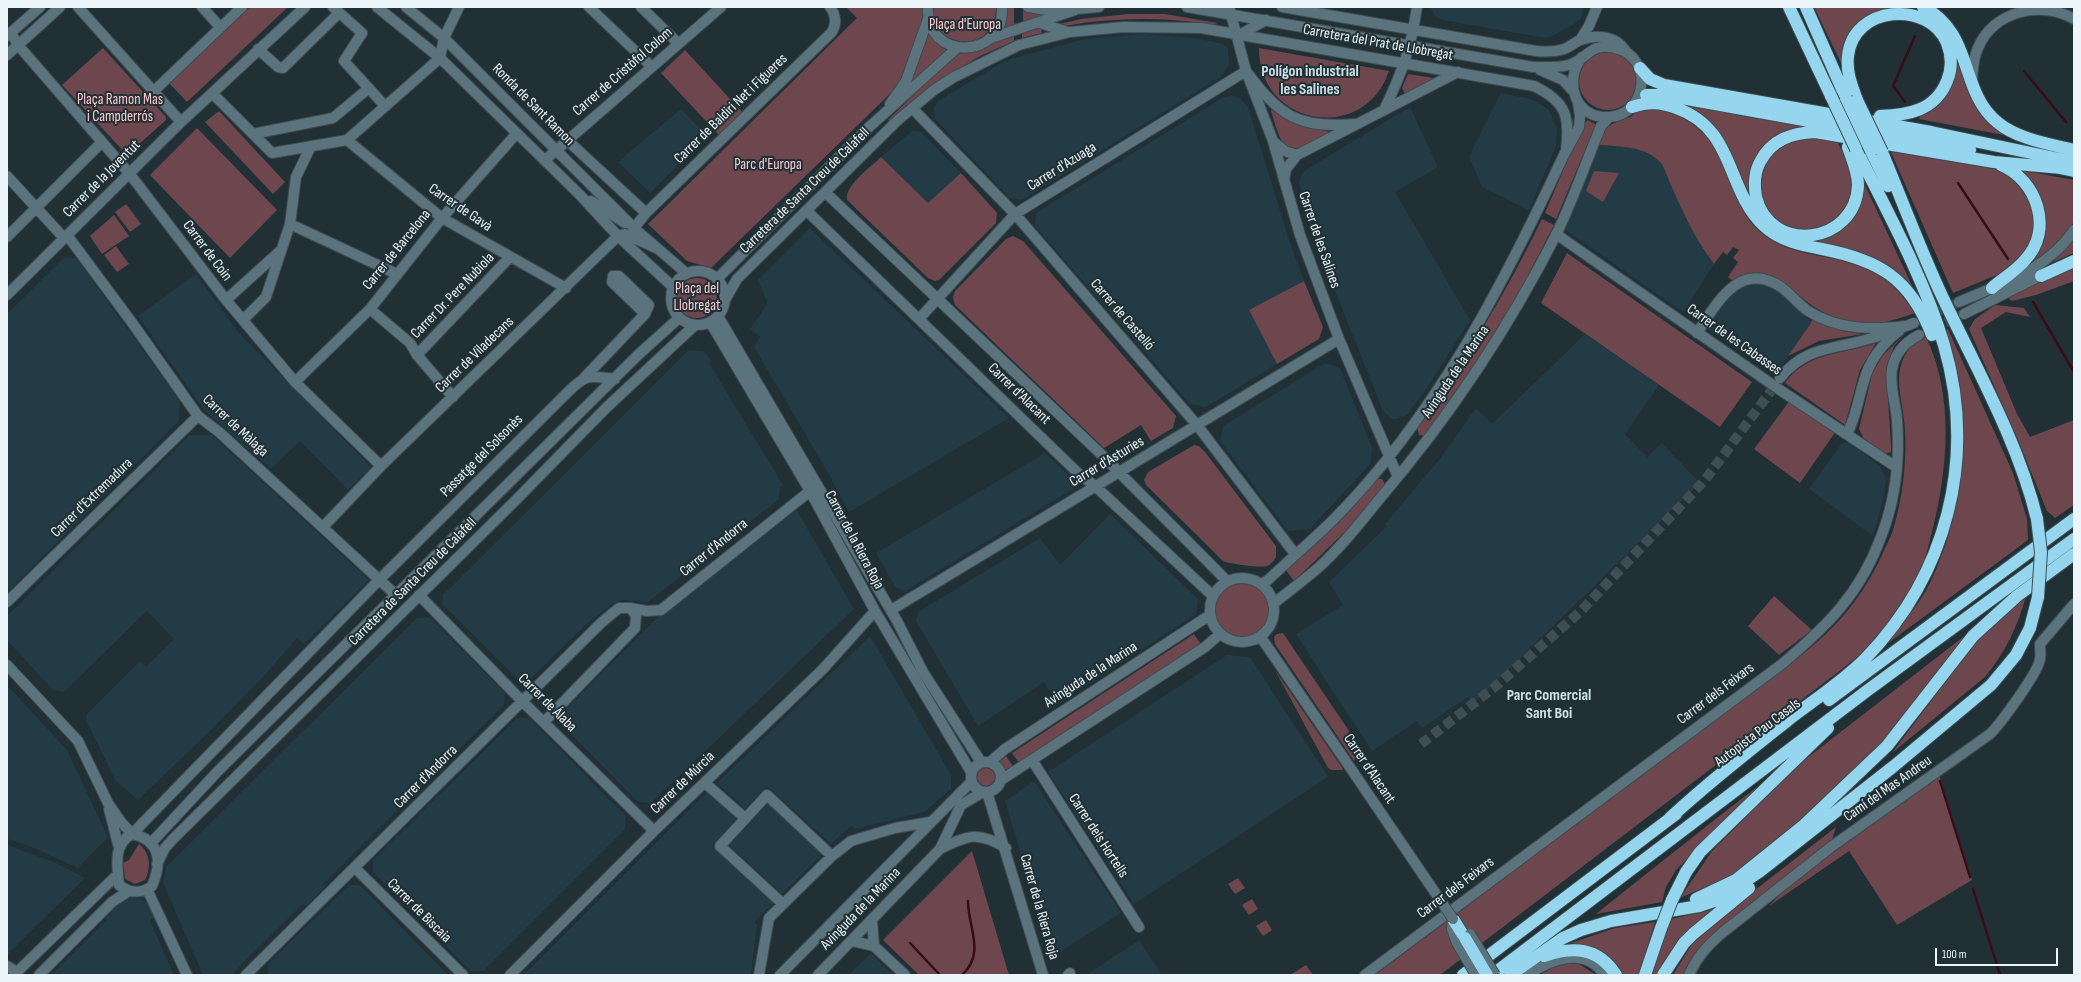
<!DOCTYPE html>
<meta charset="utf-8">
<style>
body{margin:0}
#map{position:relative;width:2081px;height:982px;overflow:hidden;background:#203035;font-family:"Sofia Sans Condensed",sans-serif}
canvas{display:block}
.frame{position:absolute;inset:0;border:8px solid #ecf5f9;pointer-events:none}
.scale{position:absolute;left:1935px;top:948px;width:123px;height:18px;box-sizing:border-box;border:2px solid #ecf5f9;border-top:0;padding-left:5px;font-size:12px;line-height:14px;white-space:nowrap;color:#ecf5f9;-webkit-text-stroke:3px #203035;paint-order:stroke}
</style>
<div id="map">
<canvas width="2081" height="982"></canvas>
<div class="frame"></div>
<div class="scale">100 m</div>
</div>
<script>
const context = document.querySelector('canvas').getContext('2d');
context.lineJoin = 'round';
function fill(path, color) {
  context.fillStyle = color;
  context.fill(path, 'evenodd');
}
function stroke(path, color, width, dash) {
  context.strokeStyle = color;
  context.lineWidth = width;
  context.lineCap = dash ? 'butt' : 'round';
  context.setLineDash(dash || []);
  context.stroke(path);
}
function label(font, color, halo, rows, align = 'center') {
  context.font = font + ' "Sofia Sans Condensed",sans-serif';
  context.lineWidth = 4;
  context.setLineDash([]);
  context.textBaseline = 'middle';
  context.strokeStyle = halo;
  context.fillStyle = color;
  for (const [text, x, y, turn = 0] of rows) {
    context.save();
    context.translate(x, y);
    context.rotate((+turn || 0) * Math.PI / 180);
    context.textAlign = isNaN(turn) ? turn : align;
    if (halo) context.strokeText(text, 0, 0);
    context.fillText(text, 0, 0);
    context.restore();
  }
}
fill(new Path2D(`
 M1430,7h154l-3,11 -5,5 -23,13 -8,2 -102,-18 -8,-4z
 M1143,34l53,4 27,6 5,4 1,17 -9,12 -198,123 -12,-2 -75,-79 -1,-12 4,-6 61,-37 15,-6 71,-19z
 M1501,93l30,6 9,5 9,6 8,18 -1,18 -27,64 -47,-23 -13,-30z
 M1232,95l9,4 7,8 41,133 15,41 -55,29 28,54 -71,43 -16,-3 -155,-178 1,-13 188,-116z
 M1410,107l28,60 -43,25 75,128 -43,68 -20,27 -10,4h-5l-9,-8 -69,-173 -15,-55 3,-9 5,-5z
 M681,109l26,27 -57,57 -32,-31z
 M913,130l8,2 40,41 -33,31 -47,-47z
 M1598,145l39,3 21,11 4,5 23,52 19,35 10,13 -31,48 -119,-83z
 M810,228l199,190 -160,94 -23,-43 -72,-122 6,-11 -10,-7 16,-23 1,-5 -9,-21z
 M65,257l11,1 104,143 -1,20 -172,171v-278z
 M196,274l42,58 133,135 -23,23 -48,-49 -29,28 -67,-59 -66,-94z
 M1755,284l12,2 12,6 33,31 -37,51 -71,-47 25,-36z
 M1585,334l74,51 -34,49 22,23 15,-14 38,40 -226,220 -6,-6 -46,31 -5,-7 -45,30 -76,-117 47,-29 -14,-23 58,-56 -2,-2 54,-64 37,-52 16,16z
 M689,350l14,1 5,5 3,5 -2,2 74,122 -3,3 -1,11 -131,103 -25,-2 -10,3 -13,11 -8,5 -62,60 -10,2 -78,-77 1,-9z
 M1325,363l15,5 32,80 -2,16 -60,65 -22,2 -68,-90 3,-15z
 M190,435h22l157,145 -65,64 -7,-6 -36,41 -52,53 -71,68 -23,-20 -28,-58 -1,-7 54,-54 6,6 28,-28 -27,-28 -83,81 -11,-2 -46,-50v-24z
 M1848,442l32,24 6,12 -2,18 -11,40 -64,-47 33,-46z
 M1045,453l29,27 -1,9 -168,102 -10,-4 -19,-34z
 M796,509l58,100 -203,194 -13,-1 -76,-77v-12l93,-93z
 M1110,514l88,85 -2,15 -138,90 -14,-22 -66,44 -62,-105 2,-9 122,-74 20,27z
 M430,617l75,76 -1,12 -181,179 2,3 -19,19 -3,-2 -72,71h-28l-40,-92 3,-16 251,-249z
 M870,636l81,139v14l-27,23 -69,17 -4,-3 -20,18 -64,-58 -22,23 -28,-26z
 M1227,655l23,2 78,120 -194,127 -86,-132z
 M7,685l60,65 41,87 -30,31 -51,-23 -20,-6z
 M517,718h12l97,98 -1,13 -142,142h-12l-98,-99v-12z
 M1034,781l87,132 -69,44 -47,-156z
 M708,791l29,27 -25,28 61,57 -19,19 3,3 -6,50h-228z
 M768,803l54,51 -40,40 -53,-49z
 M7,845l47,17 31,16 -77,76z
 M349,885h11l88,90h-180v-11z
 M132,897l11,3 8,8 3,8 -4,5 24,54h-123l56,-55 -5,-6 22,-16z
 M1139,940l23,35h-76l52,-34z
 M871,953l22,22h-44z`), '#233b44');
fill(new Path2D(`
 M250,7h38l-101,95 -18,-19z
 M846,7h76l1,16 -25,63 -187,182 -24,-7 -39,-37 209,-206z
 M934,7h62c0,51 -69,41 -62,0z
 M1005,7h9v18l-11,3z
 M1814,7h80c-24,4 -42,16 -50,40 -1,6 -1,13 -2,18z
 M1023,10l27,4 -27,9z
 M1128,14h37l52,9 -2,2c-51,-8 -100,-8 -150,1l-6,-2 22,-5z
 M1041,28l1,5 -20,5v-6z
 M1014,34v7l-34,15 -40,25 -49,42 -3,-3 67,-66 22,-3 17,-11z
 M928,35h3l16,15 -37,34z
 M103,48l63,69v3l-39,35 -65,-70z
 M1259,48l130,23c-25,74 -131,55 -130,-23z
 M685,50l58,63 -24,22 -58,-62z
 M1955,51l4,6 50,79 -90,-17 1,-3 10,-5z
 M1579 81a29 29 0 1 1 58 0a29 29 0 1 1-58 0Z
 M1408,74l26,4 -25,15 -4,1 -3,-6z
 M1666,100l166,30 -66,13 -13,62 -25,-54z
 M1643,108c8,0 16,0 24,2 18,5 49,31 56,49 9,26 14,50 34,70 33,33 86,22 123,46 15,9 24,24 35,38 -22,8 -46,15 -69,8 -11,-3 -23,-8 -33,-15 -22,-14 -33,-36 -63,-31 -6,1 -12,2 -17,6l-5,-4 10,-15 -5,-4 6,-8 -6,-3 -6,8 -4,-3 -9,12c-23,-30 -37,-65 -52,-100 -18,-19 -40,-17 -64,-19l6,-15 8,-6 18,-7z
 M1272,109l28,16 30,7c-42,24 -45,26 -59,-21z
 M219,111l66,71 -12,12 -68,-72z
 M1588,120l7,4v3l-39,92 -11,-6 38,-89z
 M197,128l80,82 -47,48 -80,-83z
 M1805,138h18l14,3c5,11 12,21 14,33 12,63 -86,77 -90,16 -1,-7 -2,-12 1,-18 10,-23 19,-28 43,-34z
 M1890,150l107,19 17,11 11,12 9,14 1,14 -2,9 -3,13 -9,15 -17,15 -51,21z
 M881,157l47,46 33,-30 36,40 -1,10 -57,57 -4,1 -7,-3 -81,-78c-3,-14 24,-33 34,-43z
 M2020,170l54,10v42l-25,31 -23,14 17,-62 -8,-19z
 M1594,171l25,2 -16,29 -17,-11z
 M1863,181l54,115 -15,-17 -97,-39 20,-3z
 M126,204l15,20 -11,8 -15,-20z
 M114,215l15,21 -27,18 -12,-18z
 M1542,219l12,6 -33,64 -43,73 -54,74 -5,-1 -2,-8c48,-66 89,-134 125,-208z
 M1013,236l10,5 153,175 -3,12 -22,13 -10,-16 -37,23 -149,-143 -2,-8 2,-6 51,-52z
 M2074,240v13l-21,9z
 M116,246l13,18 -12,8 -13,-17z
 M1567,253l185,129 -32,45 -179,-124z
 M2074,266v15l-38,14 -24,6 -3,-2 2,-4z
 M677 298a20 20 0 1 1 40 0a20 20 0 1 1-40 0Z
 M1304,281l19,46 -4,12 -42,25 -28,-54z
 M1995,305l29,3 6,9 -24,-5 -25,16 36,86 13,23 44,-17v85l-19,13 -8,-7 -29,-71 -49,-111 6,-10z
 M1812,319l30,12 21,3 -44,7 -31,15 23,-33z
 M1948,329l65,144 14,46 1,21 -145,107c16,-21 36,-41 47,-64 38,-78 42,-172 14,-252z
 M1905,334l-11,12 -8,22 5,78v6l-6,2 -21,-15 -5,-10 13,-55 11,-19z
 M1926,337c28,58 22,130 7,191 -5,20 -10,41 -20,60 -6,12 -27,43 -37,52 -10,11 -23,20 -34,29l-402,306h-65l414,-310c43,-33 70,-61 93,-110 3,-8 8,-16 11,-25 9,-28 14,-69 12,-99 0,-20 -10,-45 -4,-66 4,-14 12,-22 25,-28z
 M1876,343l-16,27 -15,55 -60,-42c23,-32 57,-28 91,-40z
 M1791,399l45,32 -36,52 -46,-34z
 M1194,445l5,1 6,6 71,94v11c-2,3 -4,7 -9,9 -5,2 -38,-2 -44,-5l-77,-76 -2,-5 4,-8z
 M1376,479h6l4,7 -29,34 -63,61 -8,-11c34,-27 62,-58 90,-91z
 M1214 609a28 28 0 1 1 56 0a28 28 0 1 1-56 0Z
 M1774,596l38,34 -33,25 -31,-29z
 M2026,596c-8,30 -21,57 -41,81l-93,76 81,-108 39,-39z
 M1283,633l66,98 -1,3c8,9 15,15 6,27l-79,-117 -1,-7 3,-3z
 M1194,634l7,10 -182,119 -7,-10z
 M1967,634l-83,106 -30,30 -67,62 -54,43 -53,23 32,-47 86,-86z
 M1275,670l68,99 -1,1h-10l-4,-2z
 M1006,756l7,10 -8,4 -6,-8z
 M977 777a9 9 0 1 1 18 0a9 9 0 1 1-18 0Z
 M1937,768l35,112 -75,45 -48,-74 -80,55 12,-13z
 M1768,779l-92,91 -10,17 -4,15 -66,12c57,-45 113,-91 172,-135z
 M1836,827l-5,16 -94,72 -52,60h-12l19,-31 49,-43z
 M139,844c12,9 12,24 6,36l-10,4 -10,-5 -2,-16 6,-3z
 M972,851l37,124h-90l-36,-35z
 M1238,878l7,10 -10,6 -7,-10z
 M1252,899l6,10 -9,6 -7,-10z
 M1720,906l-62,69h-6l19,-56 36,-8z
 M1266,920l6,10 -9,6 -7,-10z
 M1655,922l-16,53h-18c-10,-24 -26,-28 -50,-32l44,-15z
 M1568,963l11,1 17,11h-56l15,-9z
 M1306,965l7,10h-23z`), '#6d474d');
stroke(new Path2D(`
 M2024,71l42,51
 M1905,102l-12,-16 22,-50
 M1958,183l50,76
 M2033,302l41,70
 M1940,781l30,96
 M1973,889l27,86
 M910,943l30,32
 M962,975c24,-22 6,-47 6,-74`), '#390b17', 2.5);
stroke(new Path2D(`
 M1926,317l33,-15
 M1932,329l32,-15
 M1421,744l75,-58 86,-76 123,-130 74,-100`), '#3f4e52', 10, [10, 5]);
const minor = new Path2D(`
 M78,7l103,115
 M202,7l18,20
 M333,7l29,26 -18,28 41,45
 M377,7l63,51 139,136 39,42 55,51
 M406,7l38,31 190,190 52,45
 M589,7l63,60
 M641,7l37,36
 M928,7c-4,54 77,54 74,0
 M1028,7l25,4 46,-4
 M1187,7l346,60c12,0 24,1 36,-2 19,-6 21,-23 46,-17 39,8 33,67 -6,69 -34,2 -46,-35 -27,-60
 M1229,7l17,64 27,70 27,94 39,104 59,138
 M1282,7l254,44c10,1 19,1 28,-2 6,-2 11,-7 16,-9 17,-6 35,-4 45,10
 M1040,23l28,9
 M11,33l7,12 111,128 97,127 69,82 86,84
 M1241,34l25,-14
 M7,36l33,-29
 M991,38l84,-28
 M1580,40l9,-14 8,-19
 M258,49l20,18 5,1 56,-55
 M7,55l53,-48
 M440,58l4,-20 15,-31
 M1540,70l23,10 9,10
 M1972,81c1,-11 1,-23 6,-33 15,-37 63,-48 96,-29
 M154,91l88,-84
 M212,93l60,60 75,-13 93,-82
 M890,104l16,-23 22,-62
 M912,108l103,106 182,211 98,129
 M1384,110c18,-37 27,-62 33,-103
 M253,134l80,-16 36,-30
 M347,140l95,78 124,70
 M567,140l79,73
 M1273,141l12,10 12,4
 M545,160l176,-153
 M7,176l57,62
 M1284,180l2,-11 11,-14 161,-83
 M826,193l276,262 125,126
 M591,201l34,22
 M807,211l271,262 17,13 118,110
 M290,224l107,50
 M634,228l12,-15 186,-181c5,-9 4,-17 -2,-25
 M1556,234l224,156 116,77
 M67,235l66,89 65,92 21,16 178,164
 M7,237l95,-95
 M671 298a27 27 0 1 1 54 0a27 27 0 1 1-54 0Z
 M717,279l150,-150 91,-82
 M7,295l174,-173 124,-115
 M226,300l53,-48
 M725,300l12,-21 161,-159 36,-30 20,-13 65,-32 51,-13 53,-5 78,1 333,58c33,16 36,31 32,65
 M1959,302c41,-18 89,-32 115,-72
 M370,309l40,34 7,12 36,42
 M1964,314l84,-42
 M718,316l179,305 26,51 58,90
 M919,319l96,-105 231,-143c33,44 51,58 109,53
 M243,320l23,-23 24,-73 6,-47 15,-31
 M710,322l100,169 65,120 96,161
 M1697,333c19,-28 42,-74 84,-46 10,7 17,17 27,24 30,19 64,19 97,15
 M417,355l93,-98
 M584,378l61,-64 4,-9 -30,-29h-6l-1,6 33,32
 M1780,378c25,-31 50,-28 85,-38 17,-4 33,-11 49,-17
 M295,382l75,-73 72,-91 75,-85
 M1847,434c9,-17 11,-35 17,-53 5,-20 19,-38 35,-50
 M323,527l58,-61 237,-230 7,-2 33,15
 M1210 610a32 32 0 1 1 64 0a32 32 0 1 1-64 0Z
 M1261,584l7,-4c21,-20 45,-40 66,-61 101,-102 168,-232 228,-360 5,-11 12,-21 17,-32l1,-11 -2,-13
 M419,595l104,107 131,129
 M7,602l191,-186
 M1273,604c15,-12 31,-24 45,-36 24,-21 44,-48 64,-72 68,-80 126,-167 174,-261 17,-35 30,-73 45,-109l8,-9
 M630,608l17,3 14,-1 149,-119
 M891,610l448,-271
 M1260,636l85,124
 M7,665l71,76 30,62 13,19 11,12 248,-255 189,-188c18,-18 22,-15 46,-12
 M1032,760l107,167
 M971 777a15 15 0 1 1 30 0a15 15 0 1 1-30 0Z
 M990,762l15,-13 205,-134
 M1001,780l204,-133 15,-13
 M705,783l40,35
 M987,792l56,183
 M109,809l10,39
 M132,834c29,6 30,29 20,52 -11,8 -23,7 -33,-1 -2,-20 -6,-41 13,-51z
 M152,842l67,-72 420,-416 40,-36
 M940,849c28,-14 38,-18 66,-1
 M157,864l8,-16 8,-9 343,-339 90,-92 89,-83
 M355,868l108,107
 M147,889l40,86
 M783,904l-63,-58 47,-51 65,61
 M1453,919l-1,10 5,14
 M872,920l2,26
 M852,941l22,5 31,29
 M7,966l10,6
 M14,975l104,-101
 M39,975l73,-73 17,-11
 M246,975l356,-353 17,-14h11l6,7 -1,13 -91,94
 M510,975l144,-144 169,-162 52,-58
 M759,975l10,-57 63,-62 19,-15 44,-13 35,-6
 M780,975l191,-193
 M818,975l122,-126 21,-44 22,-13
 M1068,975l2,-2
 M1365,975l417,-311c45,-38 78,-70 99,-127 14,-36 19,-78 16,-117 -1,-16 -8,-34 -5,-51 3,-15 13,-27 27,-34
 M1528,975c23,-16 58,-29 76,0
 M1689,975c8,-18 18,-29 33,-42l109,-86 159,-113c11,-11 48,-61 50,-75 1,-4 0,-10 0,-15l34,-40`);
const highway = new Path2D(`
 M1789,7l42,89
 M1806,7l40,91
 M1923,7c51,26 36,84 74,115 20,17 52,22 77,28
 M1640,68l10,11 14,6 267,47 143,30
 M1646,95h19l305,55
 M1857,100c-5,-14 -11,-28 -9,-44 5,-51 81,-56 99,-13 5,13 5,26 0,38 -12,30 -39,34 -67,35
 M1632,107c16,-5 28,-5 44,1 60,21 49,81 88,118 16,15 37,19 58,23 57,11 88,29 110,86
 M1848,147c4,12 10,25 10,38 -2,60 -88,70 -102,12 -2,-12 -2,-24 4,-35 12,-23 32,-29 55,-30l179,30 68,6
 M1871,151l17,35
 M1882,152c20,48 38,97 60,144 34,72 76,145 95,223
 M2055,167l19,4
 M2041,276l33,-15
 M1992,288c10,-9 24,-17 33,-28 29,-30 12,-80 -24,-95
 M1829,700l245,-181
 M1670,818c39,-36 80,-68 122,-101 25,-19 51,-36 73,-58 82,-85 112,-200 79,-314 -20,-67 -57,-134 -88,-196
 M1696,899l40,-19 67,-54 84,-80 86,-110 44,-40 57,-42
 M1672,900l14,-28 14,-20 128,-124
 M1453,919l12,19
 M1544,956c29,-10 54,-9 72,19
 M1463,975l213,-161
 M1492,975l376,-285 206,-151
 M1510,975l53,-37 18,-8 30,-9 88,-15 18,-6 42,-28 135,-106 97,-81 25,-30 14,-27 8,-31
 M1645,975l16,-47
 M1663,975l21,-32 9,-9 56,-46`);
stroke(minor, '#3d4c50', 12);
stroke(highway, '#3d4c50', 14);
stroke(minor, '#5b737d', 10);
stroke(highway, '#95d5ed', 12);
const minorBridge = new Path2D(`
 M1345,760l108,159
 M1470,934l25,41
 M1457,943l19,32`);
const highwayBridge = new Path2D(`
 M1831,96l25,53
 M1846,98l25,53
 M1857,100l25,52
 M2037,519l4,33 -3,45
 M1661,928l11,-28
 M1465,938l22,37`);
stroke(minorBridge, '#3d4c50', 12, []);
stroke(highwayBridge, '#3d4c50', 14, []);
stroke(minorBridge, '#5b737d', 10);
stroke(highwayBridge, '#95d5ed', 12);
label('15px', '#fec9d0', '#203035', [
 ["Plaça d'Europa",965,25],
 ["Plaça Ramon Mas",120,100],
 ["i Campderrós",120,117],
 ["Parc d'Europa",768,165],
 ["Plaça del",697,289],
 ["Llobregat",697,306]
]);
label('15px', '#ecf5f9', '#203035', [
 ["Carretera del Prat de Llobregat",1378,43,10],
 ["Carrer de Cristòfol Colom",623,72,-41],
 ["Ronda de Sant Ramon",533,105,45],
 ["Carrer de Baldiri Net i Figueres",731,109,-44],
 ["Carrer d'Azuaga",1062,167,-32],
 ["Carrer de la Joventut",102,179,-45],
 ["Carretera de Santa Creu de Calafell",805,191,-44],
 ["Carrer de Gavà",460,208,34],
 ["Carrer de les Salines",1319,240,71],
 ["Carrer de Barcelona",397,250,-51],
 ["Carrer de Coin",207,251,53],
 ["Carrer Dr. Pere Nubiola",453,296,-46],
 ["Carrer de Castelló",1122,315,49],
 ["Carrer de les Cabasses",1734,340,35],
 ["Carrer de Viladecans",475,355,-44],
 ["Avinguda de la Marina",1456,372,-56],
 ["Carrer d'Alacant",1019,394,44],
 ["Carrer de Màlaga",235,426,43],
 ["Passatge del Solsonès",482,456,-45],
 ["Carrer d'Asturies",1107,462,-31],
 ["Carrer d'Extremadura",92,498,-44],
 ["Carrer de la Riera Roja",854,540,62],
 ["Carrer d'Andorra",714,548,-39],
 ["Carretera de Santa Creu de Calafell",413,582,-45],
 ["Avinguda de la Marina",1091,675,-33],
 ["Carrer dels Feixars",1716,694,-37],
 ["Carrer de Álaba",547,703,45],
 ["Autopista Pau Casals",1758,733,-37],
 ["Carrer d'Alacant",1369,769,56],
 ["Carrer d'Andorra",426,777,-45],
 ["Carrer de Múrcia",683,783,-44],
 ["Camí del Mas Andreu",1888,789,-35],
 ["Carrer dels Hortells",1098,836,57],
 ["Carrer dels Feixars",1456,888,-37],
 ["Carrer de la Riera Roja",1039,907,74],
 ["Avinguda de la Marina",861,909,-46],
 ["Carrer de Biscaia",419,911,45]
]);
label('bold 16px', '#cce0e8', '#203035', [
 ["Polígon industrial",1310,72],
 ["les Salines",1310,90],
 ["Parc Comercial",1549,696],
 ["Sant Boi",1549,714]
]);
</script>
